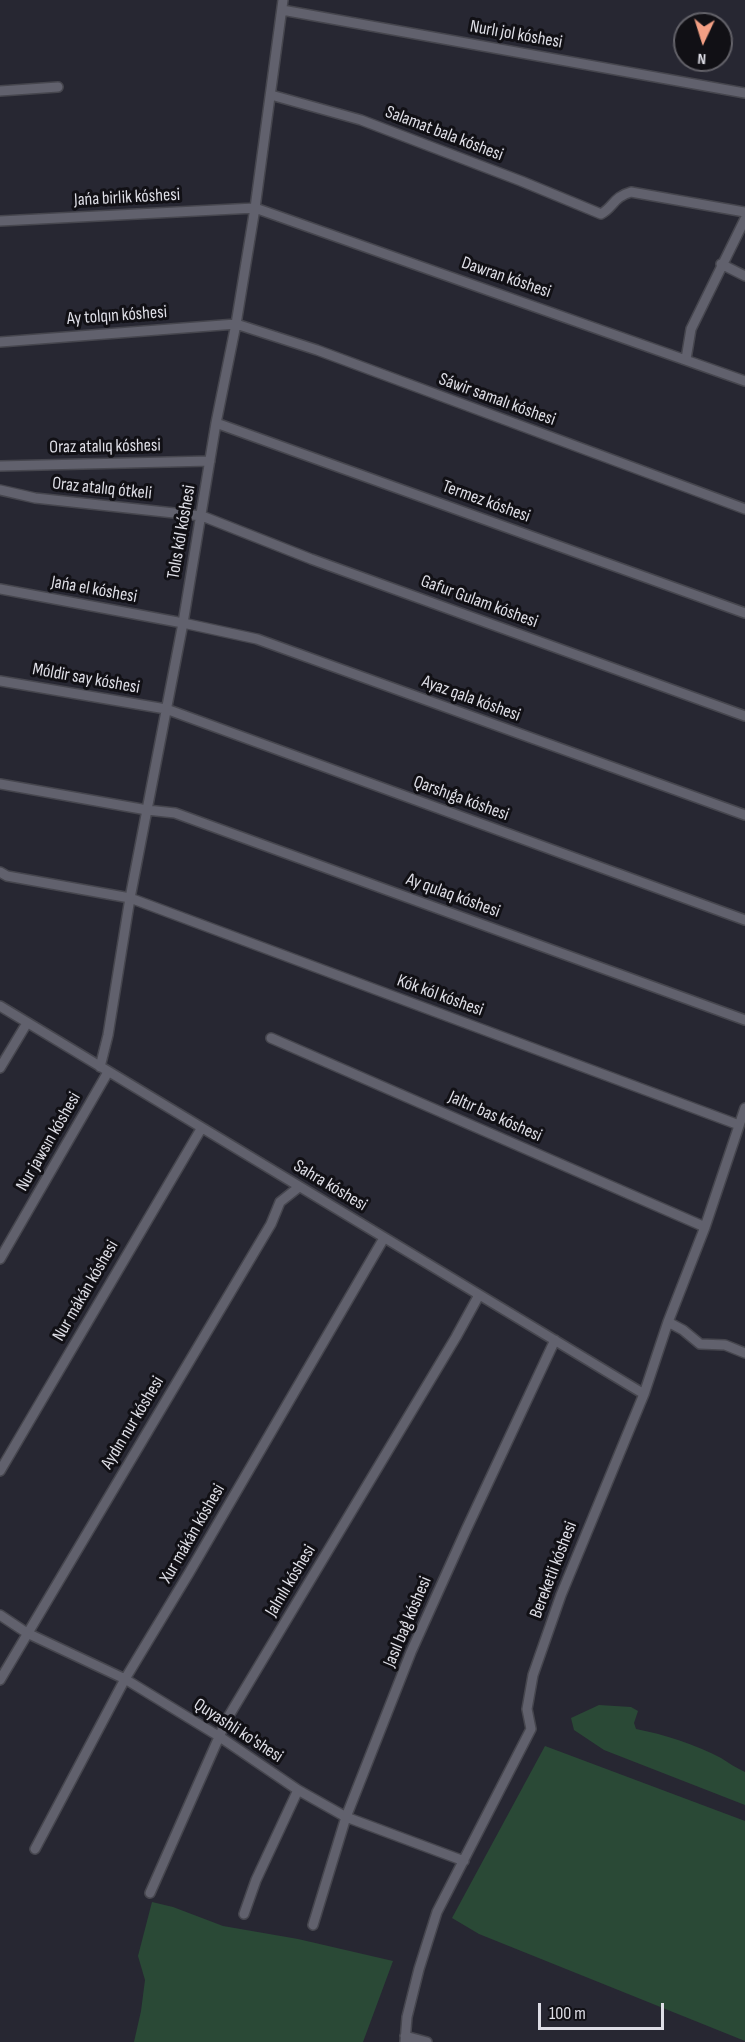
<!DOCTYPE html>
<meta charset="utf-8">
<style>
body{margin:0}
#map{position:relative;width:745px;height:2042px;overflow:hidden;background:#272732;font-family:"Sofia Sans Condensed",sans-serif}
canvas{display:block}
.north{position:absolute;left:673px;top:12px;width:60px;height:60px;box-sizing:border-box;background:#111015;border:2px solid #636269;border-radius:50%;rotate:184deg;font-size:16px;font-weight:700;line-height:24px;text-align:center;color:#dedee6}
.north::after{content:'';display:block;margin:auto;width:21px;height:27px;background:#f39f84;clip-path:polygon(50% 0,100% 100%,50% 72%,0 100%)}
.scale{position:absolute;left:538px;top:2003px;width:126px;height:27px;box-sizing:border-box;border:3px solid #dedee6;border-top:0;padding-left:8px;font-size:18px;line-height:21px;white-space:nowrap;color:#dedee6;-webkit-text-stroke:4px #111015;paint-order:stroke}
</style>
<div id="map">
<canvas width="745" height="2042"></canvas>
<div class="north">N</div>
<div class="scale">100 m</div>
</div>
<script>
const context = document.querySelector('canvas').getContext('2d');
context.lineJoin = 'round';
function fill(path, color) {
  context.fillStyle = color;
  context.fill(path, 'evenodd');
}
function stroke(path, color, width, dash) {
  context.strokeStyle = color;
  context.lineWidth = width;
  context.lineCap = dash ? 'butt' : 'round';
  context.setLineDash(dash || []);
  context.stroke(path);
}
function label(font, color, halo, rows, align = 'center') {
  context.font = font + ' "Sofia Sans Condensed",sans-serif';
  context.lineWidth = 6;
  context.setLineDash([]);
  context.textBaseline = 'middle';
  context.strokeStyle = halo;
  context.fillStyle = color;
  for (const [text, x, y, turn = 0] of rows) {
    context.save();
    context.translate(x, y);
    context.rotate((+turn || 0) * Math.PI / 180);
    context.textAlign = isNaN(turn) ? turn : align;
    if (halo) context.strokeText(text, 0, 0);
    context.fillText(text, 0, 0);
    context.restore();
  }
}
fill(new Path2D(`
 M599,1705l32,2 7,4 -4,12 2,6c27,5 61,16 85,29 8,5 15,10 24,14v33l-141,-55 -30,-20 -3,-12z
 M545,1746l200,75v220l-266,-107 -27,-16z
 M152,1902l21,5 50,19 75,13 95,22 -30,81h-229l7,-31 4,-31 -7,-24z`), '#2a4936');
const minor = new Path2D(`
 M282,10l463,83
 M0,91l58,-4
 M271,95l90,25 160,61 80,33c13,-7 12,-17 30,-22l114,20
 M0,221l255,-13 490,173
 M721,264l24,12
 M0,342l236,-18 81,26 428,159
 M686,359l5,-30 54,-110
 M216,423l529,190
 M0,466l210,-5
 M0,490l35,8 167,18 109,43 434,157
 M0,589l183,34 74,16 488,176
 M0,681l166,28 579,211
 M0,784l147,26 28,3 570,207
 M0,872l7,4 123,22 609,227
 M0,1006l644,388
 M271,1038l434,189
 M100,1067l8,-32 22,-137 53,-275 33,-200 20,-99 19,-116 28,-208
 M0,1068l27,-45
 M0,1259l108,-187
 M668,1322l15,8 17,14 25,1 20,8
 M0,1471l201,-342
 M0,1615l27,18 98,46 95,58 78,53 48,27 118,44
 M0,1680l271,-456 9,-22 19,-15
 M35,1849l90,-170 64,-106 195,-335
 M150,1893l77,-174 229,-382 23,-42
 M244,1914l12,-34 42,-90
 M313,1925l33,-108 65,-165 55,-122 89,-190
 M405,2036l22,6
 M405,2042l2,-25 12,-48 18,-57 94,-183 -4,-20 6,-34 28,-80 83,-201 24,-72 37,-95 40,-119`);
stroke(minor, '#46464e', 12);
stroke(minor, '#61616d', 9);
label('18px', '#dedee6', '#111015', [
 ["Nurlı jol kóshesi",516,35,10],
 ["Salamat bala kóshesi",444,134,21],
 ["Jańa birlik kóshesi",127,198,-3],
 ["Dawran kóshesi",506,278,19],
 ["Ay tolqın kóshesi",117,316,-4],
 ["Sáwir samalı kóshesi",497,400,20],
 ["Oraz atalıq kóshesi",105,447,-1],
 ["Oraz atalıq ótkeli",102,489,6],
 ["Termez kóshesi",486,502,20],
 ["Tolıs kól kóshesi",182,532,-80],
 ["Jańa el kóshesi",94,590,10],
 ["Gafur Gulam kóshesi",479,602,20],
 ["Móldir say kóshesi",86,679,10],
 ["Ayaz qala kóshesi",471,699,20],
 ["Qarshıǵa kóshesi",461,799,20],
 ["Ay qulaq kóshesi",453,896,20],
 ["Kók kól kóshesi",440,996,20],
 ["Jaltır bas kóshesi",495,1117,24],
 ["Nur jawsın kóshesi",49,1142,-60],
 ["Sahra kóshesi",330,1186,31],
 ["Nur mákán kóshesi",86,1291,-60],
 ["Aydın nur kóshesi",133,1423,-59],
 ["Xur mákán kóshesi",193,1534,-60],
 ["Bereketli kóshesi",554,1570,-69],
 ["Jalnılı kóshesi",291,1581,-59],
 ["Jasıl baǵ kóshesi",408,1622,-67],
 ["Quyashli ko'shesi",238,1731,33]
]);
</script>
